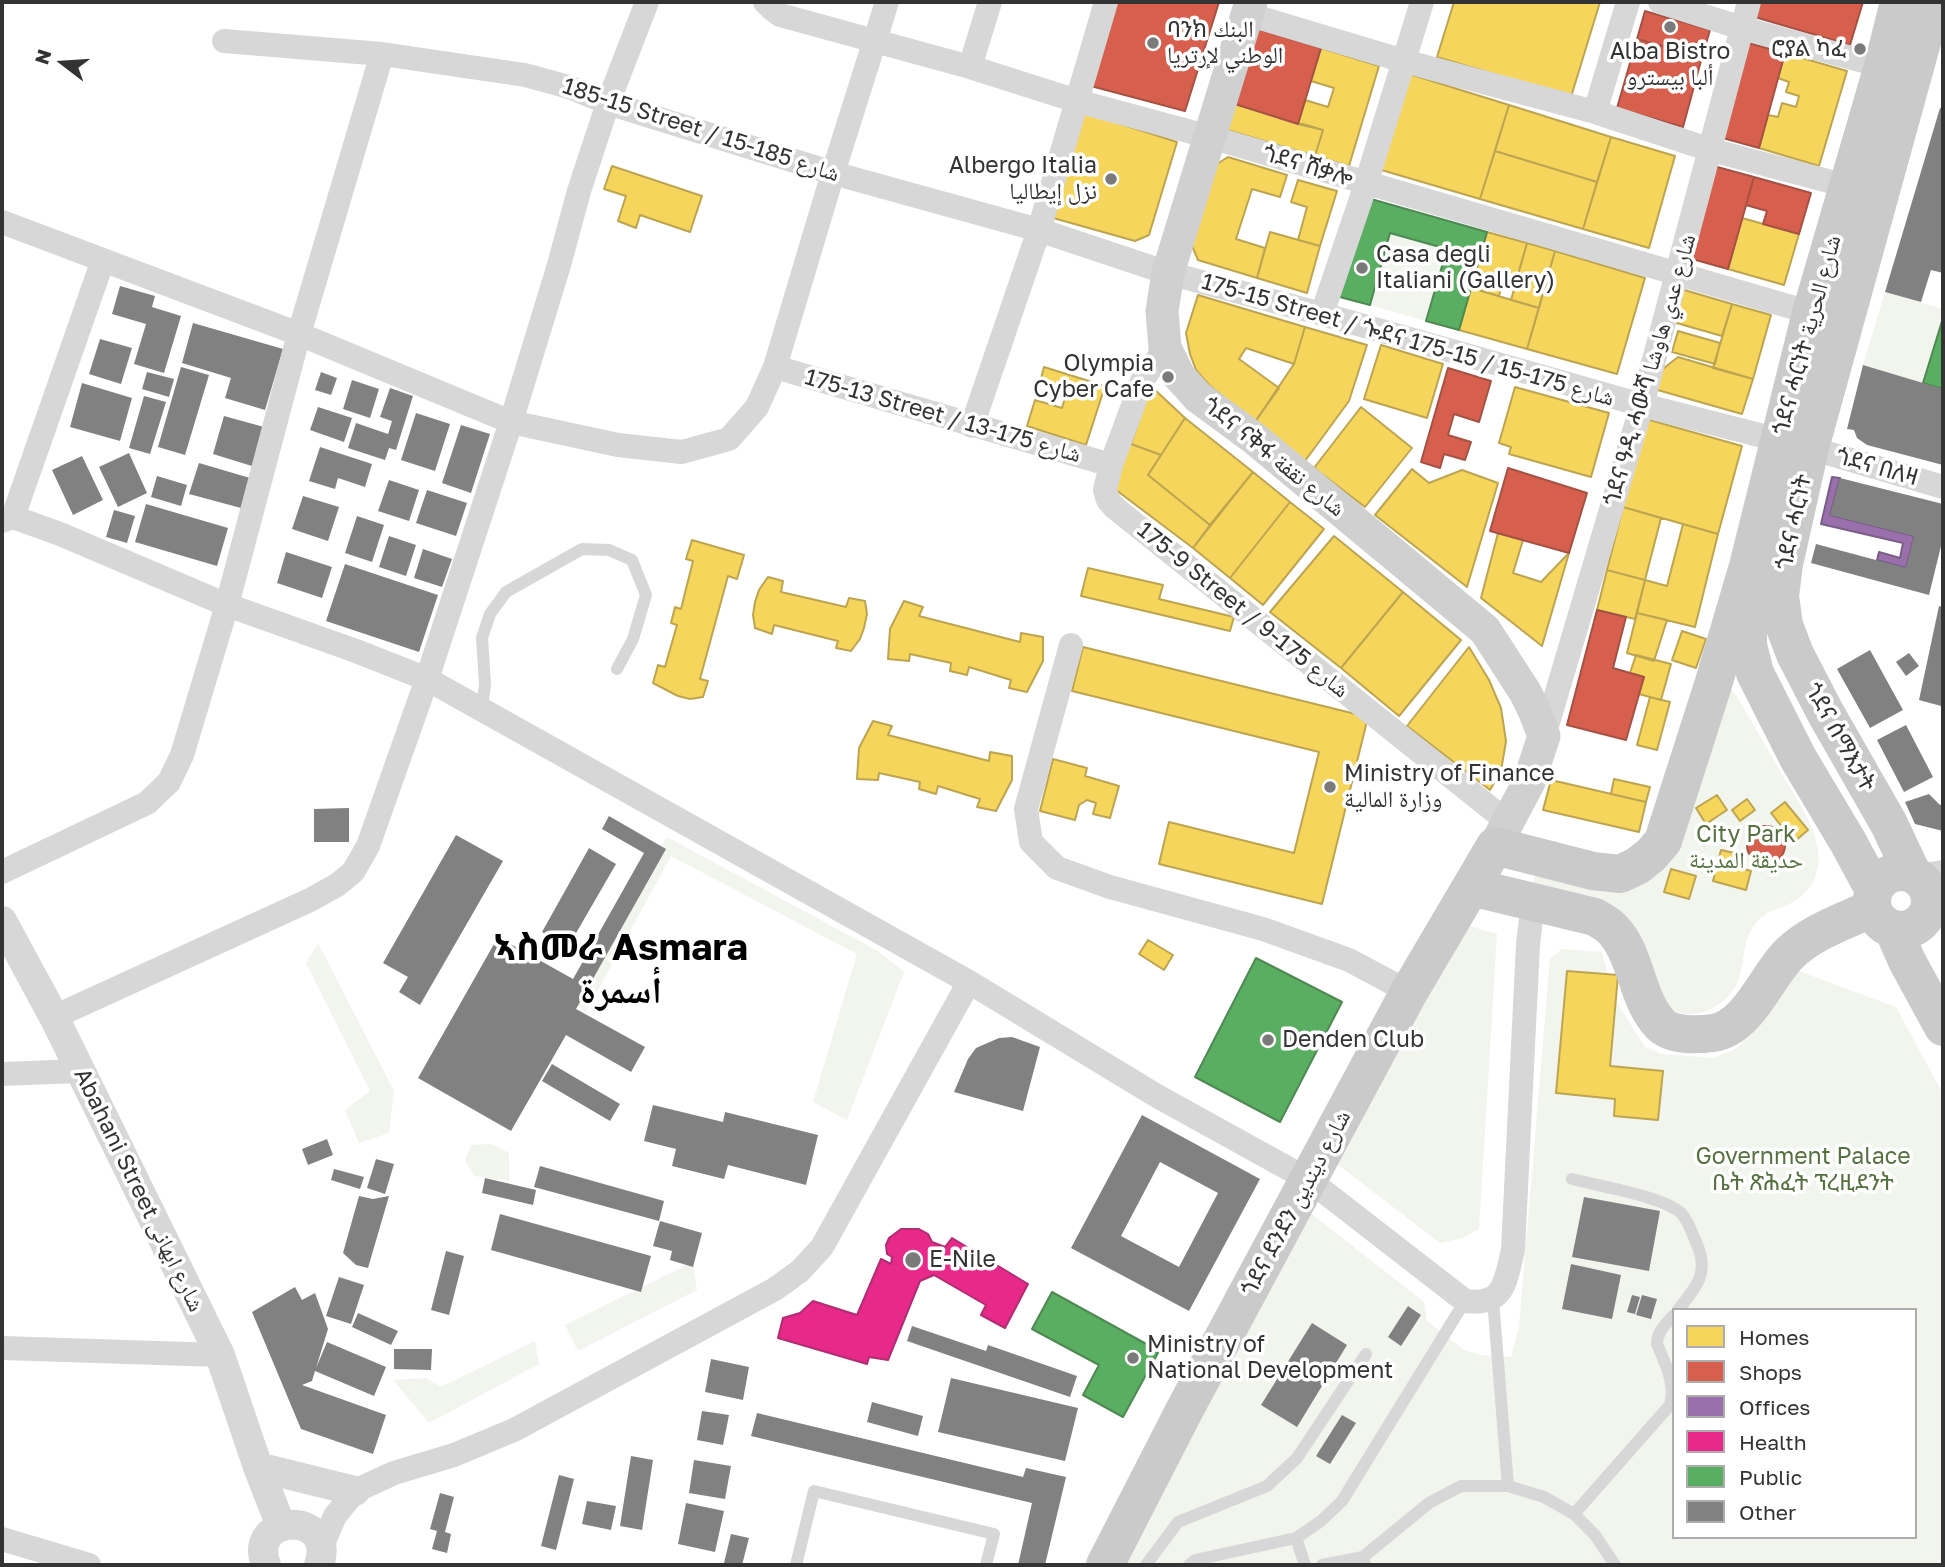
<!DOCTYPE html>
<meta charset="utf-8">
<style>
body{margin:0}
#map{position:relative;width:1945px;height:1567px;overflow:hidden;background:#fff;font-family:"Golos Text",sans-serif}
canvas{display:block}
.frame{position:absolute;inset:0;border:4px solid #333;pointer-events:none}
.legend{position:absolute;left:1672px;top:1308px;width:245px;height:231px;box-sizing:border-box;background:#fff;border:2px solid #adadad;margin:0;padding:9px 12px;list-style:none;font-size:21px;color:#333}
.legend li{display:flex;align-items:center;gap:14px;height:35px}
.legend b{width:35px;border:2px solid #adadad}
.north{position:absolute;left:28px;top:28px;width:70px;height:70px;-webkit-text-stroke:5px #fff;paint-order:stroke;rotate:287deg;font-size:19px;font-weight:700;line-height:28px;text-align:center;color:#333}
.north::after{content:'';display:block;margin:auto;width:24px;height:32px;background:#333;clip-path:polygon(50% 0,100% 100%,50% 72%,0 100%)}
</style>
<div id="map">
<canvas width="1945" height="1567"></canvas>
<div class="frame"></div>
<ul class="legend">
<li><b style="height:19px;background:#f6d55c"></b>Homes</li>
<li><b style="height:19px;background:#d6604d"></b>Shops</li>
<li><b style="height:19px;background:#9970ab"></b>Offices</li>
<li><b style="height:19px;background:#e7298a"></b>Health</li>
<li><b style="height:19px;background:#5aae61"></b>Public</li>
<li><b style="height:19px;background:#818181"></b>Other</li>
</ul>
<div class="north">N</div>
</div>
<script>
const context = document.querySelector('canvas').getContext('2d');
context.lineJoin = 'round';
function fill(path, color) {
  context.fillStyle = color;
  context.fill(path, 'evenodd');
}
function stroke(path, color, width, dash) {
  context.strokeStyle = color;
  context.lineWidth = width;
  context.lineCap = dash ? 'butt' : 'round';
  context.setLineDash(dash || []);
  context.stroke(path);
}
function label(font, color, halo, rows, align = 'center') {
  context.font = font + ' "Golos Text","Noto Naskh Arabic","Noto Sans Ethiopic",sans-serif';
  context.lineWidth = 7;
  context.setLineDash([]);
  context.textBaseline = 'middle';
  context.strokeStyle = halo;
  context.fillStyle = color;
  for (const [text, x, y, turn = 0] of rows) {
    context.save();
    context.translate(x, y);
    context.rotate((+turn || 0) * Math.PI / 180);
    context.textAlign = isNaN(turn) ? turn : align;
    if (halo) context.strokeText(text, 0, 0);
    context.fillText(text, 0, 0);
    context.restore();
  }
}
fill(new Path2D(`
 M1390,233l57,16 -21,72 -56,-16z
 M1885,292l58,17v9l-20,65 -60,-18z
 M1730,689l6,6c16,27 32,55 48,83 13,22 30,45 34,72 3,25 -8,45 -31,55 -12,6 -22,6 -31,18 -23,28 0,62 -45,86 -14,7 -27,7 -41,0l-51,-95 -86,-31 3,-13 89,13z
 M667,837l211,114 26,21 -57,148 -34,-18 44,-148 -186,-98 -85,156 -18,-14z
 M1466,925l31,9 -18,295 -16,9 -23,5 -103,-79z
 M318,943l76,148 -5,42 -30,10 -14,-33 25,-19 -64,-128z
 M1562,949l40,3 12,46 31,49 17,7 52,4 23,-10 15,-14 24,-47 20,-17 100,37 47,87v471h-829l194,-354 116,91 3,19 37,29 18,5 29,2 8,-31 31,-367zM1674,1310h241v227h-241z
 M491,1144l18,9v28l-35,-5 -9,-16 6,-15z
 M693,1262l4,28 -119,61 -13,-26z
 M535,1341l4,23 -110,59 -36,-43 33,-2 15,9z`), '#f1f5ed');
const homes = new Path2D(`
 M1454,2h146l-29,95 -134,-40z
 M1321,48l58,18 -30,100 -34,-10 8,-26 -25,-6 7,-24 23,7 6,-19 -23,-7z
 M1785,53l62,18 -28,95 -60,-18 9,-33 10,2 4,-14 14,4 3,-11 -13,-4 3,-10 -11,-4z
 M1406,73l103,32 -29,94 -102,-30z
 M1235,104l88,26 -8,26 -88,-26z
 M1509,105l102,32 -14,45 -102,-31z
 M1077,110l100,32 -28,93 -14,6 -89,-25z
 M1611,137l64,19 -26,92 -66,-19z
 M1495,151l102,31 -14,47 -103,-30z
 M1228,157l59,18 -7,22 -28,-8 -16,50 29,9 -8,30 -59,-18 -6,-14 25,-82z
 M612,166l90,30 -12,36 -50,-17 -4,13 -18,-7 8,-25 -22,-7z
 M1298,180l39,11 -17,55 -22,-6 9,-33 -16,-5z
 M1742,218l57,16 -15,51 -56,-16z
 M1270,232l50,14 -13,47 -50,-15z
 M1487,232l40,11 -10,35 -12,-4 -6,22 -28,-8z
 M1527,243l28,8 -16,57 -28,-8z
 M1555,251l90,27 -28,96 -90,-25z
 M1471,288l68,20 -12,41 -68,-19z
 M1681,289l51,15 -10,32 -49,-14z
 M1198,295l107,32 -11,37 -48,-16 -7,11 40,29 -24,34 -46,-37 -13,-15 -6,-16 -4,-21z
 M1732,304l39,11 -18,64 -40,-11z
 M1305,327l62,18 -18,56 -44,60 -50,-39 39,-58z
 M1678,331l42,12 -5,21 -43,-12z
 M1381,345l62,19 -16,54 -63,-19z
 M1678,357l75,22 -11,35 -88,-25 5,-17z
 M1044,367l61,19 -19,59 -59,-19 8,-26 27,8 5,-17 -27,-9z
 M1148,383l5,5 -7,11 -15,45 30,11 -13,20 62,50 -17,23 -81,-61z
 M1515,387l94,26 -18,64 -82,-23 2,-7 -12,-4z
 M1153,388l32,30 -24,37 -30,-11 15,-45z
 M1361,407l51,41 -47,59 -51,-39z
 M1185,418l68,54 -43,53 -62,-50z
 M1646,419l96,27 -24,88 -95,-27z
 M1412,469l17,14 33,-13 36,13 -31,104 -92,-72z
 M1253,472l37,30 -60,76 -37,-30z
 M1290,502l34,27 -61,76 -33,-27z
 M1623,507l38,11 -16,62 -38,-10z
 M1683,524l35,10 -23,93 -58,-14 8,-33 22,6z
 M1498,533l25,7 -10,33 28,9 28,-29 -27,93 -61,-48z
 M1334,536l69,56 -62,76 -71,-56z
 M692,540l52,15 -7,24 -9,-3 -28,103 8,2 -5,16 -13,2 -12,-3 -25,-13 5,-18 7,2 12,-42 -6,-2 4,-16 6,2 12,-48 -7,-2z
 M1088,568l75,17 -4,14 75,18 -4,14 -149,-35z
 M1607,570l38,10 -10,39 -38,-9z
 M768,577l15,4 -2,11 65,15 3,-9 16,3 2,13 -3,14 -4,11 -9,12 -15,-3 2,-7 -64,-16 -2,9 -17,-6 -2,-13 2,-13 4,-12z
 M1403,592l58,48 -62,76 -58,-48z
 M904,601l19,6 -4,9 101,26 1,-9 22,4v24l-16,31 -18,-4 2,-8 -42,-13 -2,8 -17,-4 1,-8 -41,-9 -1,7 -21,-2 2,-30z
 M1637,613l30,7 -13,41 -27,-8z
 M1682,631l24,8 -10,29 -24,-8z
 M1083,647l285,70 -46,187 -163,-40 10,-42 125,31 25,-101 -247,-61z
 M1469,647l20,33 12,28 5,33 -5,30 -11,19 -83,-64z
 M1636,655l35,9 -10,36 -22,-6 5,-17 -14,-4z
 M1650,697l20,5 -13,48 -20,-5z
 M873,721l19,5 -4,9 101,26 1,-9 22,4v24l-16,31 -19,-4 3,-8 -42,-13 -2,8 -17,-5 1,-7 -41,-9 -1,7 -21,-1 2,-31z
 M1053,759l34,9 -2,8 34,10 -9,32 -17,-4 3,-11 -9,-3 -8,5 -4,15 -35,-9z
 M1614,779l36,8 -4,15 -35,-8z
 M1551,780l95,22 -7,30 -96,-22z
 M1717,795l10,15 -21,14 -10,-16z
 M1747,799l8,11 -15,11 -8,-11z
 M1785,802l23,28 -14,12 -23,-29z
 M1721,850l18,4 -3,13 15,4 -5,19 -33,-9z
 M1671,869l25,7 -7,23 -25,-7z
 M1148,940l25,15 -9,15 -25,-16z
 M1567,971l51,4 -8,91 53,5 -5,49 -44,-4 1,-17 -59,-6z`);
fill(homes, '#f6d55c');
stroke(homes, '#bca450', 2);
const shops = new Path2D(`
 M1113,2h106l-34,109 -98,-26z
 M1752,2h111l-13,43 -102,-30z
 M1645,11l65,19 -8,27 -65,-18z
 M1258,29l63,19 -23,76 -63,-20z
 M1637,39l65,18 -19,70 -66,-19z
 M1745,42l40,11 -26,95 -40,-11z
 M1710,165l44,12 -26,92 -43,-12z
 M1754,177l57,16 -12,41 -36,-10 4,-13 -21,-6z
 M1448,368l43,13 -12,41 -25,-8 -6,21 23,7 -6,18 -21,-6 -4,14 -19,-6z
 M1508,468l79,25 -18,60 -79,-22z
 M1597,610l29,7 -13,51 31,9 -18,63 -59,-15z
 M1747 845a19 19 0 1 1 38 0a19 19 0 1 1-38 0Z`);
fill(shops, '#d6604d');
stroke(shops, '#a55245', 2);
const offices = new Path2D(`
 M1832,477l8,1 -10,37 84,21 -8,32 -29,-8 2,-8 21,6 3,-15 -82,-19z`);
fill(offices, '#9970ab');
stroke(offices, '#7a5e87', 2);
const health = new Path2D(`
 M901,1229h18l9,5 4,8 13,5 7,-9 76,46 -23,44 -24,-13 5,-10 -52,-30 -14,6 -32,79 -19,-3 -2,7 -89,-26 5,-20 17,-5 13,-12 44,14 24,-56 10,5 1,-7 -5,-3 -1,-9 3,-7z`);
fill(health, '#e7298a');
stroke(health, '#b12c70', 2);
const public = new Path2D(`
 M1364,197l123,35 -28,98 -33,-9 21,-72 -57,-16 -20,72 -34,-9z
 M1943,318v71l-20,-6z
 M1256,958l86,44 -62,120 -85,-45z
 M1052,1292l107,59 -36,66 -40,-22 16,-30 -67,-36z`);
fill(public, '#5aae61');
stroke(public, '#4e8953', 2);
fill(new Path2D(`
 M1940,108l3,1v164l-12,-3 -10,32 -36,-10z
 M120,286l35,10 -3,11 29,9 -17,57 -30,-9 12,-40 -34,-10z
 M193,323l90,26 -18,61 -40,-12 6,-20 -49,-15z
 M100,339l32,9 -11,36 -32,-10z
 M1863,365l80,24v76l-76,-20 -10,-7 -3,-8 -7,-1z
 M181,367l28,8 -24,80 -27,-8z
 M147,372l27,7 -5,18 -27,-8z
 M321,372l16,6 -6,17 -16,-5z
 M352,380l27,9 -9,29 -27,-9z
 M82,383l50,15 -12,43 -50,-14z
 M390,388l23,8 -17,54 -7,-2 -4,12 -37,-12 8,-25 32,11 4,-13 -12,-4z
 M144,396l22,6 -16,52 -21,-6z
 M318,407l34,11 -8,24 -34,-12z
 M416,413l34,11 -15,47 -34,-11z
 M224,416l40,11 -12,39 -39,-12z
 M461,425l29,9 -19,59 -29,-10z
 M320,447l52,17 -7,23 -27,-9 -3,11 -26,-8z
 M129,453l18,40 -29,14 -19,-40z
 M82,456l21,44 -30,15 -21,-45z
 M199,463l51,15 -9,30 -52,-14z
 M157,476l30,9 -6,21 -30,-9z
 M1840,478l103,26v34l-14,57 -118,-32 5,-19 90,24 8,-32 -84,-21z
 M389,480l30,10 -10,31 -31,-10z
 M427,490l40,13 -11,33 -40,-13z
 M303,496l36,11 -11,34 -36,-12z
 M146,504l82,24 -11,38 -82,-24z
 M114,510l21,6 -8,27 -21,-6z
 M357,516l27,9 -12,37 -27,-9z
 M389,536l27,9 -10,31 -27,-9z
 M423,549l29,10 -10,28 -28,-9z
 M286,552l46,15 -10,31 -45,-15z
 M345,564l93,31 -19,57 -93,-31z
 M1939,606l4,1v91l-2,8 -22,-6z
 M1870,650l33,60 -33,18 -33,-59z
 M1909,653l10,13 -13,10 -10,-14z
 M1906,725l27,52 -29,15 -27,-52z
 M1929,794l10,10 4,2v25l-28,-7 -10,-22z
 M349,808v34h-35v-33z
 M609,816l57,33 -90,160 69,38 -14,25 -65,-37 -55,96 -93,-53 80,-141 75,42 71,-126 -42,-24z
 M456,835l47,26 -83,144 -21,-13 9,-15 -25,-14z
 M589,848l27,16 -48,83 -26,-15z
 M1012,1037l28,10 -17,64 -69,-19 14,-33 8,-11 23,-10z
 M552,1064l68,40 -10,17 -68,-40z
 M653,1105l70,17 2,-10 93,23 -12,50 -78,-20 -4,14 -52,-13 4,-17 -32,-8z
 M1142,1115l118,64 -71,132 -118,-63zM1160,1162l58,31 -39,74 -58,-31z
 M327,1139l6,16 -25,10 -6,-16z
 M376,1159l18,5 -9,30 -18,-6z
 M540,1166l124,35 -5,20 -125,-34z
 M334,1169l30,8 -4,12 -29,-9z
 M485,1178l51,12 -3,15 -51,-12z
 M359,1196l14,3 16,-3 -21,72 -12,-3 -13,-12z
 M1584,1197l76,14 -11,60 -77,-14z
 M500,1214l151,42 -10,36 -150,-42z
 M660,1221l42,12 -9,34 -23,-7 2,-9 -19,-5z
 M446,1251l18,5 -15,59 -18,-5z
 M1571,1264l50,11 -9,44 -50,-10z
 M339,1277l25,8 -13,39 -25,-8z
 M295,1287l7,13 13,-7 13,36 -12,39 11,-26 59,25 -12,29 -59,-25 -3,10 -10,4 84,30 -13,39 -72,-25 -49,-117z
 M1632,1295l8,2 -5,17 -8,-2z
 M1642,1295l15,4 -6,20 -15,-4z
 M1408,1306l13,9 -20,31 -13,-9z
 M358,1313l40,18 -7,14 -39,-18z
 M1312,1323l35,22 -50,82 -36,-22z
 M912,1326l74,25 2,-6 89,31 -7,21 -163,-56z
 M394,1349h38l-1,21 -37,-1z
 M711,1359l38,8 -6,33 -38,-8z
 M951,1378l127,30 -13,53 -127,-29z
 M872,1402l51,14 -5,20 -51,-14z
 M702,1411l27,4 -6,30 -26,-5z
 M757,1413l266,64 3,-9 40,9 -21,88h-27l14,-62 -281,-67z
 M1342,1415l14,8 -26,41 -14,-8z
 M631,1456l22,4 -11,70 -22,-4z
 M694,1460l37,6 -6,33 -36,-6z
 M559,1475l15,4 -18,71 -15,-4z
 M440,1493l14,4 -9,35 6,2 -4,19 -15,-4 5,-18 -7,-2z
 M587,1501l29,5 -5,24 -29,-6z
 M686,1503l38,8 -9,41 -37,-8z
 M731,1534l18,4 -7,27 -18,-2z`), '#818181');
stroke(new Path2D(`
 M482,709l3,-25 -3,-46 8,-24 16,-22 76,-43 27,1 23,10 14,35 -13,44 -16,30
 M1572,1179c27,7 90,17 109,34 7,7 11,20 15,29 14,31 1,44 -18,68
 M1493,1300l15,186
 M1574,1514l96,-109c6,-21 -5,-42 -13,-61 0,-13 9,-20 17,-29
 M1296,1538l25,-17 21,-20 123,-200
 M796,1565l18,-74 180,43 -8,31
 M1146,1565l32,-43 89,-36 30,-28 69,-104
 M1189,1565l6,-5 101,-22 9,27
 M1322,1565l41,-8
 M1365,1565l-2,-8 66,-54 32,-17h47l36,11 30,17 21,21 20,30`), '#d7d7d7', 12);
stroke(new Path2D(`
 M765,2l7,7 8,6 190,52 107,34 133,36 612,179
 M1660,2l82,26 154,42
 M1247,14l157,47 191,51 116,38 151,40
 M224,41l158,13 143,21 44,12 39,16 225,70 206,57 129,43 154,41 320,91 168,43 133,39
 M970,67l20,-65
 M1595,112l33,-110
 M2,222l297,112 212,88 107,23 64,7 47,-13 28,-32 18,-40 58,-194 54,-171
 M1322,314l44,-130 56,-182
 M1165,348l-23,33 -31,84 -6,25 3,10 7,8 394,315
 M775,367l336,98
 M972,426l67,-196 67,-228
 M13,517l90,-257
 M2,521l11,-4 47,17 167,71 129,46 71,28 542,303 188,114 152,84 156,121c40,5 40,-19 48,-51l15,-306 5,-42
 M1071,645l-45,164 5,33 26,26 53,19 153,42 86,31 60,32
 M1544,736l98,-331 107,-403
 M2,872l145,-69 22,-21 13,-27 45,-150 72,-271 83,-280
 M54,1017l256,-117 27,-15 16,-13 15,-26 59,-167 84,-257 48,-157 20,-74 29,-88 39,-101
 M2,1074l78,-3
 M2,1348l218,7
 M2,1539l87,26
 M321,1548l14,-32 20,-25 39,-18 60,-18 60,-25 261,-141 25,-18 22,-24 147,-265`), '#d7d7d7', 24);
stroke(new Path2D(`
 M1921,879l22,-4
 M2,921l52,96 166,338 38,112 23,59
 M258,1467l97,24
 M266,1565c-20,-52 72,-55 53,0`), '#d7d7d7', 30);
stroke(new Path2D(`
 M1251,2l-83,271 -6,38 3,37 14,28 19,21 57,42 230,191 40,62 9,18 10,26 -15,46 -34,64`), '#d0d0d0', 33);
stroke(new Path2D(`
 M1872 901a29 29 0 1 1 58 0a29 29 0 1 1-58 0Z
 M1912,873l-23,-49 -64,-112 -30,-58 -11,-29 -4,-29 4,-32 26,-116 123,-446
 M1471,887l124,30c5,3 10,6 14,9 28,24 26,73 52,99 12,11 37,10 52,8 35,-5 53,-56 76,-79 23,-22 55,-33 84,-46
 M1874,890l-26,-48 -50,-84 -43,-85 -7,-28v-79l63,-253 72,-247 16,-64
 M1893,929l14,32 36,66
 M1105,1565l80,-156 224,-417 86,-146 98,25 27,3 17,-8 14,-11 12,-14 50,-156 35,-119`), '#cacaca', 38);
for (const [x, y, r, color] of [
 [1670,27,7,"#7a7a7a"],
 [1153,43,7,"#7a7a7a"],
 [1860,49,7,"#7a7a7a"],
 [1111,179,7,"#7a7a7a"],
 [1362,268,7,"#7a7a7a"],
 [1168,377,7,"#7a7a7a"],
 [1330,787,7,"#7a7a7a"],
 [1268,1040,7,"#7a7a7a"],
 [913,1260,9,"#7a7a7a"],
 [1133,1358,7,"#7a7a7a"]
]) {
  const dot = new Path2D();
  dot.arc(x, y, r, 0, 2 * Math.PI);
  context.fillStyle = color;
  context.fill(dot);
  stroke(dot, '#fff', 2.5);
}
label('23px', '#333', '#fff', [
 ["ባንክ البنك",1167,30],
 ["الوطني لإرتريا",1167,56],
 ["ሮያል ካፈ",1846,49,"right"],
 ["Alba Bistro",1670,52,"center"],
 ["ألبا بيسترو",1670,78,"center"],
 ["Albergo Italia",1097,166,"right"],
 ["نزل إيطاليا",1097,192,"right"],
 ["Casa degli",1376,255],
 ["Italiani (Gallery)",1376,281],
 ["Olympia",1154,364,"right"],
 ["Cyber Cafe",1154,390,"right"],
 ["Ministry of Finance",1344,774],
 ["وزارة المالية",1344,800],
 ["Denden Club",1282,1040],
 ["E-Nile",929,1260],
 ["Ministry of",1147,1345],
 ["National Development",1147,1371]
], 'left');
label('23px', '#333', '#fff', [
 ["185-15 Street / شارع 185-15",701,130,18],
 ["ጎደና ሸቃሎ",1308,166,17],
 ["ጎደና ሓርነት شارع الحرية",1807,335,-75],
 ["175-15 Street / ጐደና 175-15 / شارع 175-15",1408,340,16],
 ["ጎደና ዓዲ ሓውሻ شارع عدي هاوشا",1650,370,-74],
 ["175-13 Street / شارع 175-13",943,416,16],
 ["ጎደና ናቅፋ شارع نقفة",1274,457,39],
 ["ጎደና በለዛ",1877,467,16],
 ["ጎደና ሓርነት",1794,522,-78],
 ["175-9 Street / شارع 175-9",1243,610,39],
 ["ጎደና ሰማእታት",1840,737,61],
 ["Abahani Street شارع ابهانى",139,1190,64],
 ["ጎደና ደንደን شارع ديندين",1296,1203,-62]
]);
label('23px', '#56703f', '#fff', [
 ["City Park",1746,835],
 ["حديقة المدينة",1746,861],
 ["Government Palace",1803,1157],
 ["ቤት ጽሕፈት ፕረዚደንት",1803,1183]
]);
label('bold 37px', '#000', '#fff', [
 ["ኣስመራ Asmara",621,948],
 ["أسمرة",621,991]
]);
</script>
